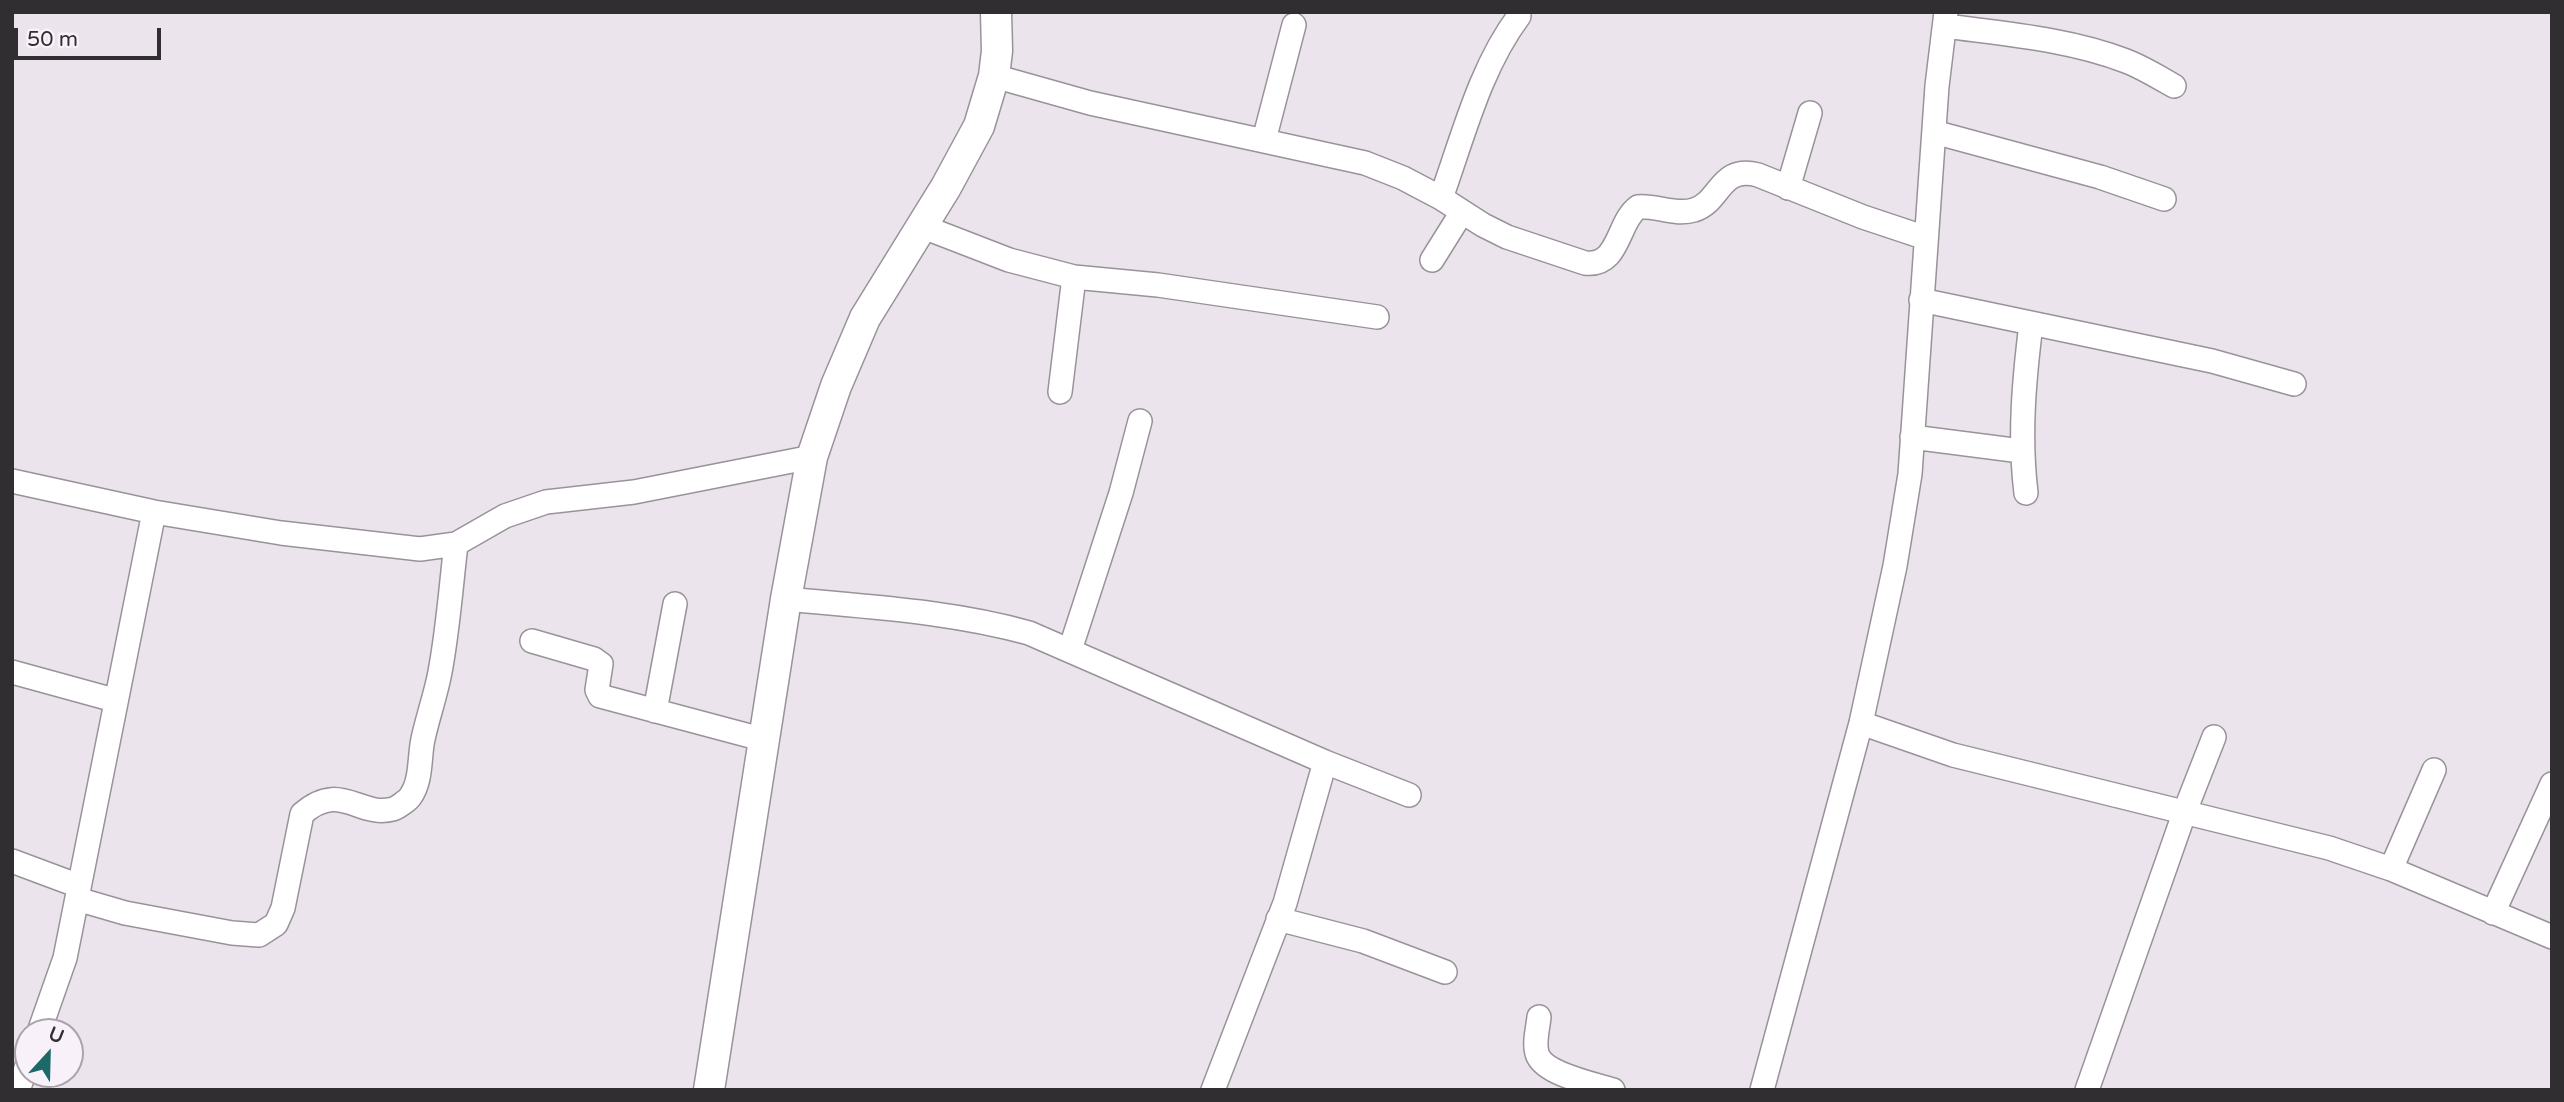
<!DOCTYPE html>
<style>
body{margin:0}
#map{position:relative;width:2564px;height:1102px;overflow:hidden;background:#ece4ec;font-family:"Varela Round",sans-serif}
canvas{display:block}
.frame{position:absolute;inset:0;border:14px solid #312e31;pointer-events:none}
.north{position:absolute;left:14px;top:1018px;width:70px;height:70px;box-sizing:border-box;background:#f9f1fa;border:2px solid #a9a3aa;border-radius:50%;rotate:22deg;font-size:19px;font-weight:700;line-height:28px;text-align:center;color:#312e31}
.north::after{content:'';display:block;margin:auto;width:24px;height:32px;background:#1c6967;clip-path:polygon(50% 0,100% 100%,50% 72%,0 100%)}
.scale{position:absolute;left:14px;top:28px;width:147px;height:32px;box-sizing:border-box;border:4px solid #312e31;border-top:0;padding-left:9px;font-size:21px;line-height:24px;white-space:nowrap;color:#312e31;-webkit-text-stroke:5px #f9f1fa;paint-order:stroke}
</style>
<div id="map">
<canvas width="2564" height="1102"></canvas>
<div class="frame"></div>
<div class="north">U</div>
<div class="scale">50 m</div>
</div>
<script>
const context = document.querySelector('canvas').getContext('2d');
context.lineJoin = 'round';
function stroke(path, color, width, dash) {
  context.strokeStyle = color;
  context.lineWidth = width;
  context.lineCap = dash ? 'butt' : 'round';
  context.setLineDash(dash || []);
  context.stroke(path);
}
const minor = new Path2D(`
 M1945,26c60,8 124,13 181,35 16,6 32,16 48,25
 M994,76l96,27 275,60 38,15 38,20 42,27 24,12 78,26c35,4 32,-41 53,-56 18,-2 38,9 56,3 27,-8 25,-45 64,-35l105,42 63,21
 M1934,132l166,45 64,22
 M1264,140l30,-115
 M1788,188l22,-75
 M1441,198c22,-61 39,-130 78,-182
 M921,226l88,34 65,17 84,8 219,32
 M1432,260l30,-48
 M1921,300l291,61 82,23
 M1060,392l14,-115
 M1912,437l109,14
 M12,481l142,31 127,21 139,16 36,-5 49,-28 41,-14 88,-10 178,-35
 M2026,493c-7,-57 -2,-112 5,-169
 M786,599c82,8 164,12 243,34l296,129 84,33
 M532,641l62,18 7,5 -4,26 3,6 165,44
 M1070,650l51,-157 19,-72
 M12,672l102,28
 M655,711l20,-107
 M1861,723l92,32 376,93 62,21 161,68
 M12,861l67,25
 M2391,869l43,-99
 M77,899l48,14 107,20 27,2 17,-11 7,-16 19,-94c38,-34 57,4 91,-5 4,-1 15,-9 17,-12 12,-16 9,-40 13,-58 5,-23 13,-45 17,-67 8,-42 11,-86 16,-128
 M2493,913l59,-129
 M1278,919l85,22 82,31
 M1539,1017c-1,11 -6,28 -1,39 9,19 56,28 75,34
 M39,1032l26,-74 89,-446
 M18,1090l10,-27
 M1213,1090l72,-187 40,-141
 M1762,1090l99,-367 34,-157 15,-92 27,-388 9,-74
 M2087,1090l98,-279 29,-74`);
const major = new Path2D(`
 M709,1090l77,-491 26,-142 24,-71 29,-68 81,-131 33,-61 15,-50 3,-25 -1,-39`);
stroke(minor, '#9a929a', 26);
stroke(major, '#9a929a', 33);
stroke(minor, '#fff', 23);
stroke(major, '#fff', 30);
</script>
